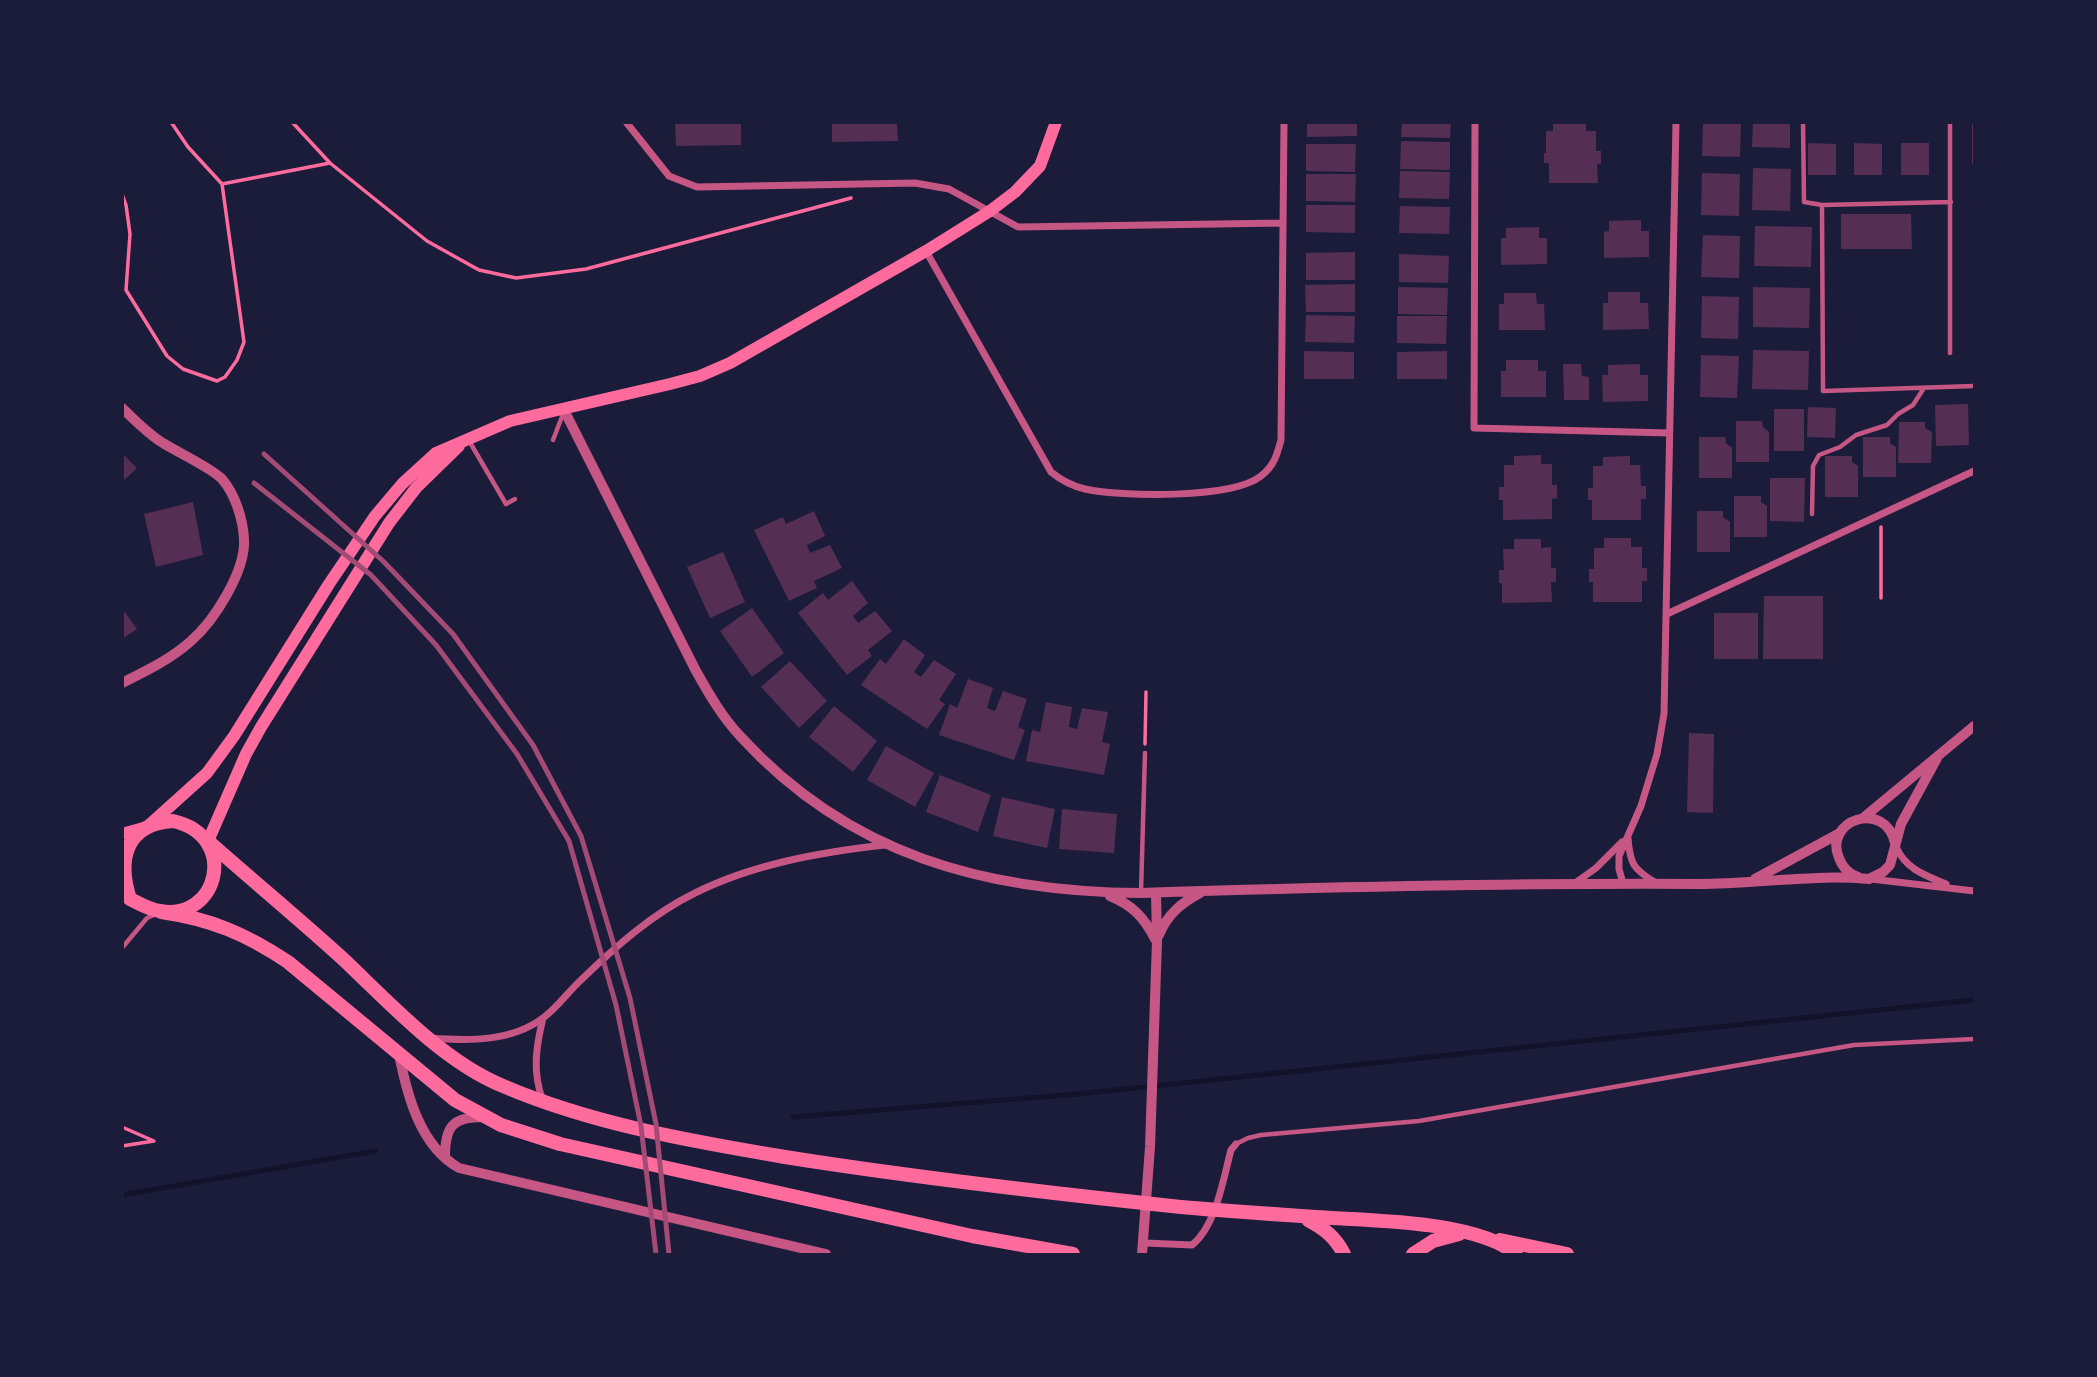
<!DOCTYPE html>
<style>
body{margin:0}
#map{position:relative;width:2097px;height:1377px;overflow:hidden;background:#1b1b3a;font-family:Raleway,sans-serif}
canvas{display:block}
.frame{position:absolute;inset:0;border:124px solid #1b1b3a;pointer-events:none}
</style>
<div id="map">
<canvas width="2097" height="1377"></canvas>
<div class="frame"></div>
</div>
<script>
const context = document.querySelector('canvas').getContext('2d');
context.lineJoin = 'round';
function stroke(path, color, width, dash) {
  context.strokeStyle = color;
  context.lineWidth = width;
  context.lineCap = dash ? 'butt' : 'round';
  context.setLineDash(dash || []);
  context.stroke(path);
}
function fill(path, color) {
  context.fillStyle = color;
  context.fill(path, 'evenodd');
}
stroke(new Path2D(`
 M793,1117l285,-23 896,-94
 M122,1195l253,-44`), '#12122b', 5);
fill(new Path2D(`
 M675,122h66v23l-65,1z
 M832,122h65l1,19 -66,1z
 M1307,122h50v14l-50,1z
 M1402,122h49l-1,16 -49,-1z
 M1553,122h33v9h10v20h5v13h-4l1,19h-49v-20h-5v-10h2v-22h7z
 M1703,122h38l-1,35 -38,-1z
 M1753,122h37v26l-38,-1z
 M1972,122h2v42h-2z
 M1401,141l49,1v28l-50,-1z
 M1808,143l28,1v31h-28z
 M1854,143l28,1v31h-28z
 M1901,143h28v32h-28z
 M1306,144h50l-1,28 -49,-1z
 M1753,168l38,1 -1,42 -38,-1z
 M1400,171l50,1 -1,27 -50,-1z
 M1702,173l38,1 -1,42 -38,-1z
 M1306,174h50l-1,28 -49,-1z
 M1306,205h49v28l-49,-1z
 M1400,206l50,1 -1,27 -50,-1z
 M1841,214h70l1,35h-71z
 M1641,220v11h8v26l-45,1v-26l5,-1v-10z
 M1755,226l57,1 -1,40 -57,-1z
 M1539,227v11h8v26l-46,1v-27h5v-10z
 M1703,235l37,1 -1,42 -38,-1z
 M1355,252v28h-49v-27z
 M1399,254l50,2 -1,27 -49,-1z
 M1355,284v28h-49l-1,-27z
 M1398,287l50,1 -1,27 -49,-1z
 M1753,287l57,1 -1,40 -56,-1z
 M1608,292h32v11h8l1,26 -46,1v-27h5z
 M1504,293h32l1,11h7l1,26h-46v-26h5z
 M1702,296l37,1 -1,42 -37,-1z
 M1306,315l49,1 -1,27 -49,-1z
 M1397,316h50l-1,28 -49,-1z
 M1753,350l56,1 -1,39 -56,-1z
 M1304,351l50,1v27h-50z
 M1447,351v28h-50v-27z
 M1701,355l38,1 -2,42 -37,-1z
 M1506,360h32v11h8v26h-45v-26h5z
 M1563,364h18l1,12 7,1v23h-25z
 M1640,364v11h8v26l-45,1 -1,-27h6v-10z
 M1968,404l1,41 -33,1 -1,-41z
 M1808,407l28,1 -1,30 -28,-1z
 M1774,409h30v42h-30z
 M1736,421h26l1,6 6,5v30h-33z
 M1899,422h26v6l7,4 -1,31h-33z
 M1699,437h26l1,6 6,5v30h-33z
 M1863,437h27v6l6,4v30h-33z
 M122,453l15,15 -15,14z
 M1541,455v9h11v21h5v13l-5,1v20l-49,1v-20h-4v-13h5v-22h10v-9z
 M1630,456v9h10l1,21h5v13h-5v21h-49v-20h-4v-12h5v-22h10v-9z
 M1825,456h27v6l6,4v31h-33z
 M1770,478h35l-1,44 -34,-1z
 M1734,496h27v6l6,4v31h-33z
 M193,502l10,53 -47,12 -12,-53z
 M814,511l11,25 -18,9 3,8 20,-8 12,23 -28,13 3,7 -28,13 -35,-71 29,-13 3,7z
 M1697,511h26v6l7,5v30h-33z
 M1604,538h27v9h11v21h5v13h-5v21h-49v-20h-4v-13h5v-21h10z
 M1514,539h27v9l10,-1v21h5v14h-5l1,20 -50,1v-20h-3v-13h5l-1,-21h11z
 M723,552l22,50 -35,16 -23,-51z
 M852,581l16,22 -15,13 5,7 17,-12 17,20 -24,19 4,6 -25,19 -49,-62 25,-20 5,7z
 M1764,596h59v63h-60z
 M122,608l15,21 -15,10z
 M752,608l32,45 -32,24 -32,-46z
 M1714,613h44v46h-44z
 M904,639l21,16 -11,17 7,5 13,-17 22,14 -17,26 6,4 -18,25 -66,-44 19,-26 6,5z
 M790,661l37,40 -28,27 -38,-41z
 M968,679l25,9 -6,20 8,3 8,-20 24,8 -9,28 7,3 -11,30 -75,-25 11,-31 7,4z
 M1046,702l26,5 -3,20 8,2 5,-21 26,4 -6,30 8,2 -6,31 -78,-14 6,-31 8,2z
 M834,706l43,35 -24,31 -44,-35z
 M1689,733l25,1 -1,79 -26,-1z
 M886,746l48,27 -19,34 -48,-27z
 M940,775l51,20 -13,37 -52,-20z
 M1002,797l53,12 -8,39 -54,-12z
 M1062,809l55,5 -3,39 -55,-4z`), '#542f53');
stroke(new Path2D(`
 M292,122l38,41 97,78 52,29 37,8 70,-9 265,-71
 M222,184l108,-21
 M122,194l4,11 4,29 -4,56 41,66 16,13 34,12 8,-4 12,-17 7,-18 -22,-158 -34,-37 -17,-25
 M1881,598v-71
 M1145,744l1,-52
 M122,1127l32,14 -32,5`), '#ff6b9d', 3.5);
stroke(new Path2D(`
 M1803,122l1,80 18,3
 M1950,122v231
 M1951,202l-129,3 1,186 151,-5
 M468,439l38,65 9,-5
 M553,440l10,-26
 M1812,514l1,-48 6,-11 21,-8 16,-12 31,-10 11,-11 15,-9 11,-17
 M1141,892l4,-139
 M122,948l25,-30 9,-4
 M1236,1144l12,-6 13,-3 158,-14 435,-76 120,-6`), '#c65784', 4.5);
stroke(new Path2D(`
 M626,122l43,54 28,11 218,-4 34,6 69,38 265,-4
 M1475,122l-1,306 195,5
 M926,251l125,221c11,9 21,14 34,17 36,8 147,10 176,-13 13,-10 16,-21 20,-36l3,-318
 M1667,614l307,-143
 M1628,838c2,26 5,31 28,45
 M1896,847c10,22 28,28 50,37
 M1871,879l103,12
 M1575,883l21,-15 26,-26
 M1623,883l-4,-14v-13l22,-50 16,-52 7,-40 12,-592
 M430,1038c38,3 81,4 113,-20 14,-10 25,-26 38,-38 34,-33 71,-66 114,-87 58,-29 126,-41 190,-48
 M543,1101c-11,-29 -7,-54 0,-83
 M1145,1243l47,2c24,-19 31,-65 39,-95l5,-6`), '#c65784', 7);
stroke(new Path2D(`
 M122,408c13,12 26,26 41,35 14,9 49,25 59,36 13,15 21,40 22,60 2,32 -30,82 -53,102 -20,18 -45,30 -69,42
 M564,410l132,261c13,23 26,46 45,66 108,118 245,155 400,156 186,-6 372,-10 558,-9 56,0 113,-10 170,-5l14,-7 7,-7 11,-41 36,-66
 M1863,818l111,-92
 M1858,877c-10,-4 -15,-9 -19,-19 -16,-38 46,-59 56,-15
 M1755,879l85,-46
 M1110,896c22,9 34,21 45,43
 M1159,935c8,-20 22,-32 41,-42
 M399,1054c8,41 21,92 60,114l367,86
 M445,1157c0,-30 7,-40 38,-40
 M1142,1254l8,-107 7,-206 -1,-48`), '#c65784', 10);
stroke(new Path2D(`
 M122,834l25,-7 60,-54 27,-37 95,-152 46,-68 27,-32 34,-31 74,-32 160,-37 30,-8 30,-13 196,-112 64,-40 25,-19 25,-26 16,-44
 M208,841l38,-87 15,-27 128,-204 27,-35 43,-42`), '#ff6b9d', 12);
stroke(new Path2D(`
 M173,821c67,15 45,101 -13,90 -10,-1 -20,-7 -30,-12 -13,-40 -4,-75 43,-78z
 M208,841c44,39 90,77 134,117 47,44 100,103 161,128 89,38 187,55 282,71 132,21 264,36 396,50 45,4 90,7 135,10 54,4 159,3 200,37
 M161,912c50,7 85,22 127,50l167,138 46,25 59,19 412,92 101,18
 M1308,1220c17,9 27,17 36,34
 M1500,1240l67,14
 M1413,1254l20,-13 26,-7`), '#ff6b9d', 14);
stroke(new Path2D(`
 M264,454l120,108 69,72 80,111 48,91 49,162 26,126 13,130
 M254,483l117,92 65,70 81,109 52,87 47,164 25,121 15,128`), '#a44b75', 5);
</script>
